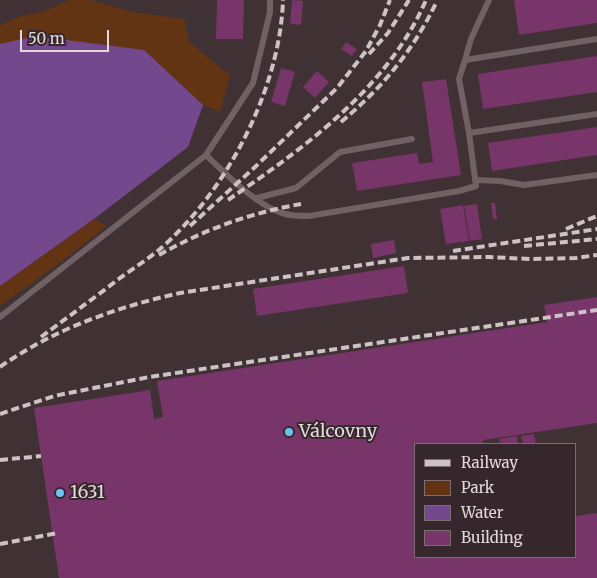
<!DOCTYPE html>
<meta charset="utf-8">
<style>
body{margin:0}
#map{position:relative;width:597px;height:578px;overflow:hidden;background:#403135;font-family:Merriweather,serif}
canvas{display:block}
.legend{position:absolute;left:414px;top:443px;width:162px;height:115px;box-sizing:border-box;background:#35272b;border:1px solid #7b6e71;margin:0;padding:6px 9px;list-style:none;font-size:15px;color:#e3d9db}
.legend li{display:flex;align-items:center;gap:10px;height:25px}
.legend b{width:25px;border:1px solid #7b6e71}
.scale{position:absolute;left:20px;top:30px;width:89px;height:22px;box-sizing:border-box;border:2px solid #e3d9db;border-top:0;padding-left:6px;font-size:15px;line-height:18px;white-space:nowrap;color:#e3d9db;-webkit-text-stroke:4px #35272b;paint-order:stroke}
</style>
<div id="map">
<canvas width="597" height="578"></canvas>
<ul class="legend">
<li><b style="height:6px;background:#cdc2c5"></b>Railway</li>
<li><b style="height:14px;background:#633414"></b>Park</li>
<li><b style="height:14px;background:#73488d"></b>Water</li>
<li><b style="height:14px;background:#78356a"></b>Building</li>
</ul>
<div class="scale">50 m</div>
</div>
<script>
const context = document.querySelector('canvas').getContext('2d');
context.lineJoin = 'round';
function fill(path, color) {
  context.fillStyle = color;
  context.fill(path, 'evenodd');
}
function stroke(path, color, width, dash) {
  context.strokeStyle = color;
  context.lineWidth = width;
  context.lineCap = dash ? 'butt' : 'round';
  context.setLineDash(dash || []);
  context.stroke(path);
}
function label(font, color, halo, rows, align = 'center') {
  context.font = font + ' Merriweather,serif';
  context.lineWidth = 4;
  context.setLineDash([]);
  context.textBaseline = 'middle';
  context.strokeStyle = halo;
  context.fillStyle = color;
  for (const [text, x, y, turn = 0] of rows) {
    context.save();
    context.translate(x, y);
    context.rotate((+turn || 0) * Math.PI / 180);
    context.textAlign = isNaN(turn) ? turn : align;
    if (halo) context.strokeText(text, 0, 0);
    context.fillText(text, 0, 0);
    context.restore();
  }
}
fill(new Path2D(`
 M70,0h21l41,12 52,7 5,23 41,33 -10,37 -17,-7 -59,-55 -144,-6v-19l21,-9 20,-4z
 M94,219l13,7 -41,32 -66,48v-20z`), '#633414');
fill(new Path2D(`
 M36,36l108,14 59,55 -15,42 -94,72 -94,67v-242z`), '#73488d');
fill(new Path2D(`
 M217,0h27l-1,39h-27z
 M292,0l11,1 -2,24 -11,-1z
 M514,0h83v23l-78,12z
 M346,42l11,7 -5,7 -11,-7z
 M597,56v36l-114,17 -5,-35z
 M281,68l14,4 -10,34 -14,-4z
 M317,71l12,11 -14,16 -12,-11z
 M446,79l15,96 -104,16 -5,-28 65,-10 2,11 14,-2 -11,-80z
 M597,127v28l-105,16 -4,-28z
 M491,203h4l2,16h-4z
 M477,204l5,35 -12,2 -6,-35z
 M463,205l6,36 -23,3 -6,-35z
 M394,240l2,13 -23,5 -2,-14z
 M404,266l4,27 -151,23 -4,-27z
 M597,297v126l-114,17v4h-67v113h160v-41l21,-3v65h-538l-25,-170 116,-18 4,29 9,-2 -6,-36 390,-59 -3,-17z
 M534,434l2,10h-13l-2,-8z
 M517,436l1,8h-18l-1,-5z`), '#78356a');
stroke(new Path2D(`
 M489,0l-18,39 -6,21 132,-21
 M465,60l-6,19 10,54 128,-19
 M206,155c20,19 52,52 79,59 8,2 16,2 24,2l150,-25 17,-5 -7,-53
 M475,180l25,1 24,4 73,-10
 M257,198l39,-10 44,-36 72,-13
 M0,317l206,-162 47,-72 17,-71v-12`), '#716064', 6);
stroke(new Path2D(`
 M369,54l19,-21 21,-33
 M341,122c42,-35 72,-71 96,-121
 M228,200c76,-52 160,-112 198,-200
 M190,226l65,-59 82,-79 29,-37 14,-26 10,-25
 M566,229l31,-13
 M524,246l73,-7
 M453,251l144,-22
 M159,255c44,-25 91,-42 142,-51
 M41,337c27,-20 53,-39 79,-59 14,-10 28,-19 40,-29 67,-58 120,-160 123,-249
 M0,367c54,-38 117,-60 180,-74l228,-35 81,-1 41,2 46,-1 21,-3
 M0,414l54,-18 95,-19 448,-67
 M0,460l41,-4
 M0,544l58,-11`), '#cdc2c5', 4, [8, 4]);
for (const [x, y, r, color] of [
 [289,432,5,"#6ec2f3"],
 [60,493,5,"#6ec2f3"]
]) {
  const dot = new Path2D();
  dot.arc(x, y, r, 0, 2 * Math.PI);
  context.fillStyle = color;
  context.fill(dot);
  stroke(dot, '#35272b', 2);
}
label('18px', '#e3d9db', '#35272b', [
 ["Válcovny",299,432],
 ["1631",70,493]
], 'left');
</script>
